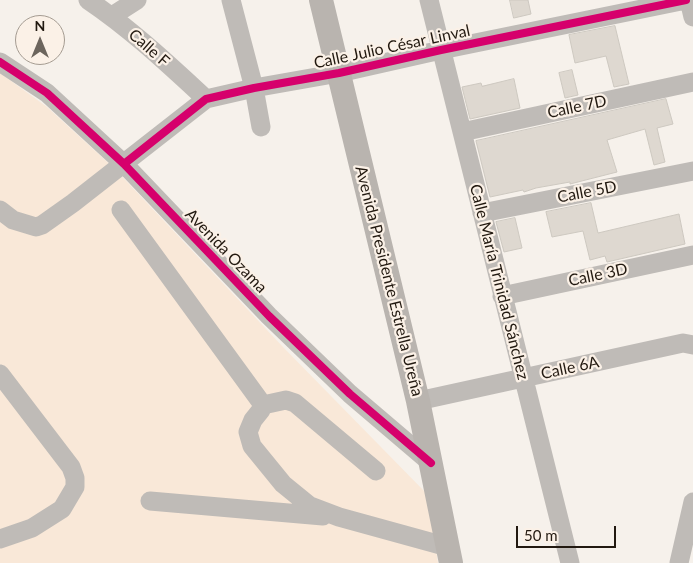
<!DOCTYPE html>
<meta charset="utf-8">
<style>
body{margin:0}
#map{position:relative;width:693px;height:563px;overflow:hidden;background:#f6f1eb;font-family:Lato,sans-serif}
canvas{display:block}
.north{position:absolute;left:15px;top:15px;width:50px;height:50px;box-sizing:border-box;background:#fbf1e7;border:1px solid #a49b91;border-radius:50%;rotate:0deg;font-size:14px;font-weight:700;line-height:20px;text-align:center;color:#221910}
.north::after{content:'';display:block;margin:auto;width:18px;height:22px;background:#6c655d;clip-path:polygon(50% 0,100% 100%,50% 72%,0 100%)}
.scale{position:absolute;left:516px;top:526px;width:100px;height:22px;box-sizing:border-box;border:2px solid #221910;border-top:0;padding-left:6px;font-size:15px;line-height:18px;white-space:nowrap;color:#221910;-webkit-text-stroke:4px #fbf1e7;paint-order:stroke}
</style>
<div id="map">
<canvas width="693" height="563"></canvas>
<div class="north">N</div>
<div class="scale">50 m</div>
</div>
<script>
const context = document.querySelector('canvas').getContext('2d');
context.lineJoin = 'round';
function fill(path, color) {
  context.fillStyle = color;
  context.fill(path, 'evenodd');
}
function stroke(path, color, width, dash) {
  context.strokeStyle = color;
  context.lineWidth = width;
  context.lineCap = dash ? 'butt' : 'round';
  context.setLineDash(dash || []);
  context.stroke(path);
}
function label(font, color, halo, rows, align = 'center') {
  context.font = font + ' Lato,sans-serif';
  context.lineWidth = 4.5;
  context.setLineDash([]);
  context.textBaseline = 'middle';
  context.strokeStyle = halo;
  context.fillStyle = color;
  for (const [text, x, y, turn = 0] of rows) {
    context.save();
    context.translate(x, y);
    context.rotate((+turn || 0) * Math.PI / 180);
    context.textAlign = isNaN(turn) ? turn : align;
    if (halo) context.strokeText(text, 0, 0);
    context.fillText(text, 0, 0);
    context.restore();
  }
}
fill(new Path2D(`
 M0,73l47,34 67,61 169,179 145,148 10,68h-438z`), '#f9e8d8');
const building = new Path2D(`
 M510,0h18l3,14 -17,4z
 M615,26l14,58 -15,3 -8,-31 -31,7 -6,-28z
 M572,70l6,25 -13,3 -6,-25z
 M514,79l6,29 -50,11 -8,-32 19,-4 1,3z
 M666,99l7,25 -16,4 8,34 -11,3 -9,-36 -38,11 10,32 -47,12v-2l-34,6 -12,4 -1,-2 -33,7 -14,-56z
 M591,203l7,30 81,-19 6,30 -78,18 -2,-6 -15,4 -7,-29 -31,6 -6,-25z
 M515,218l7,30 -18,4 -8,-30z`);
fill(building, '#ded8d0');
stroke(building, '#cdc8c0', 1);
stroke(new Path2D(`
 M88,0c43,29 80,64 118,99
 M231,0l23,88 7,39
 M429,0l141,563
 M689,0l4,17
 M112,16l25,-16
 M0,62l47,31 77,71 145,152 81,78 81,69
 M462,132l231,-50
 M0,210l13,10 23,7 6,-2 31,-22 133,-104 48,-11 85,-15 102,-23 245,-50
 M121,210l142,195
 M482,213l211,-42
 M502,296l191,-41
 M0,374l71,93 4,11v9l-13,22 -30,19 -32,11
 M418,401l265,-58 10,2
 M263,405l-2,5 -8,10 -5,12 4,14 31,38 27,22 29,11 109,30
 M263,405l23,-5 9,3 81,68
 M150,501l173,15
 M679,563l14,-61`), '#bfbbb7', 19);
stroke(new Path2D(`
 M321,0l97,401 33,162`), '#b9b4af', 24);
stroke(new Path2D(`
 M0,62l47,31 77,71 145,152 81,78 81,69
 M124,164l82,-65 48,-11 85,-15 102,-23 245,-50`), '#d6006c', 8);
label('16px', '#221910', '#fbf1e7', [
 ["Calle Julio César Linval",392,47,-12],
 ["Calle F",149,48,41],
 ["Calle 7D",577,107,-12],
 ["Calle 5D",587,192,-11],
 ["Avenida Ozama",226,251,46],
 ["Calle 3D",598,275,-12],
 ["Avenida Presidente Estrella Ureña",389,281,76],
 ["Calle María Trinidad Sánchez",499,282,76],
 ["Calle 6A",570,368,-12]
]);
</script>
